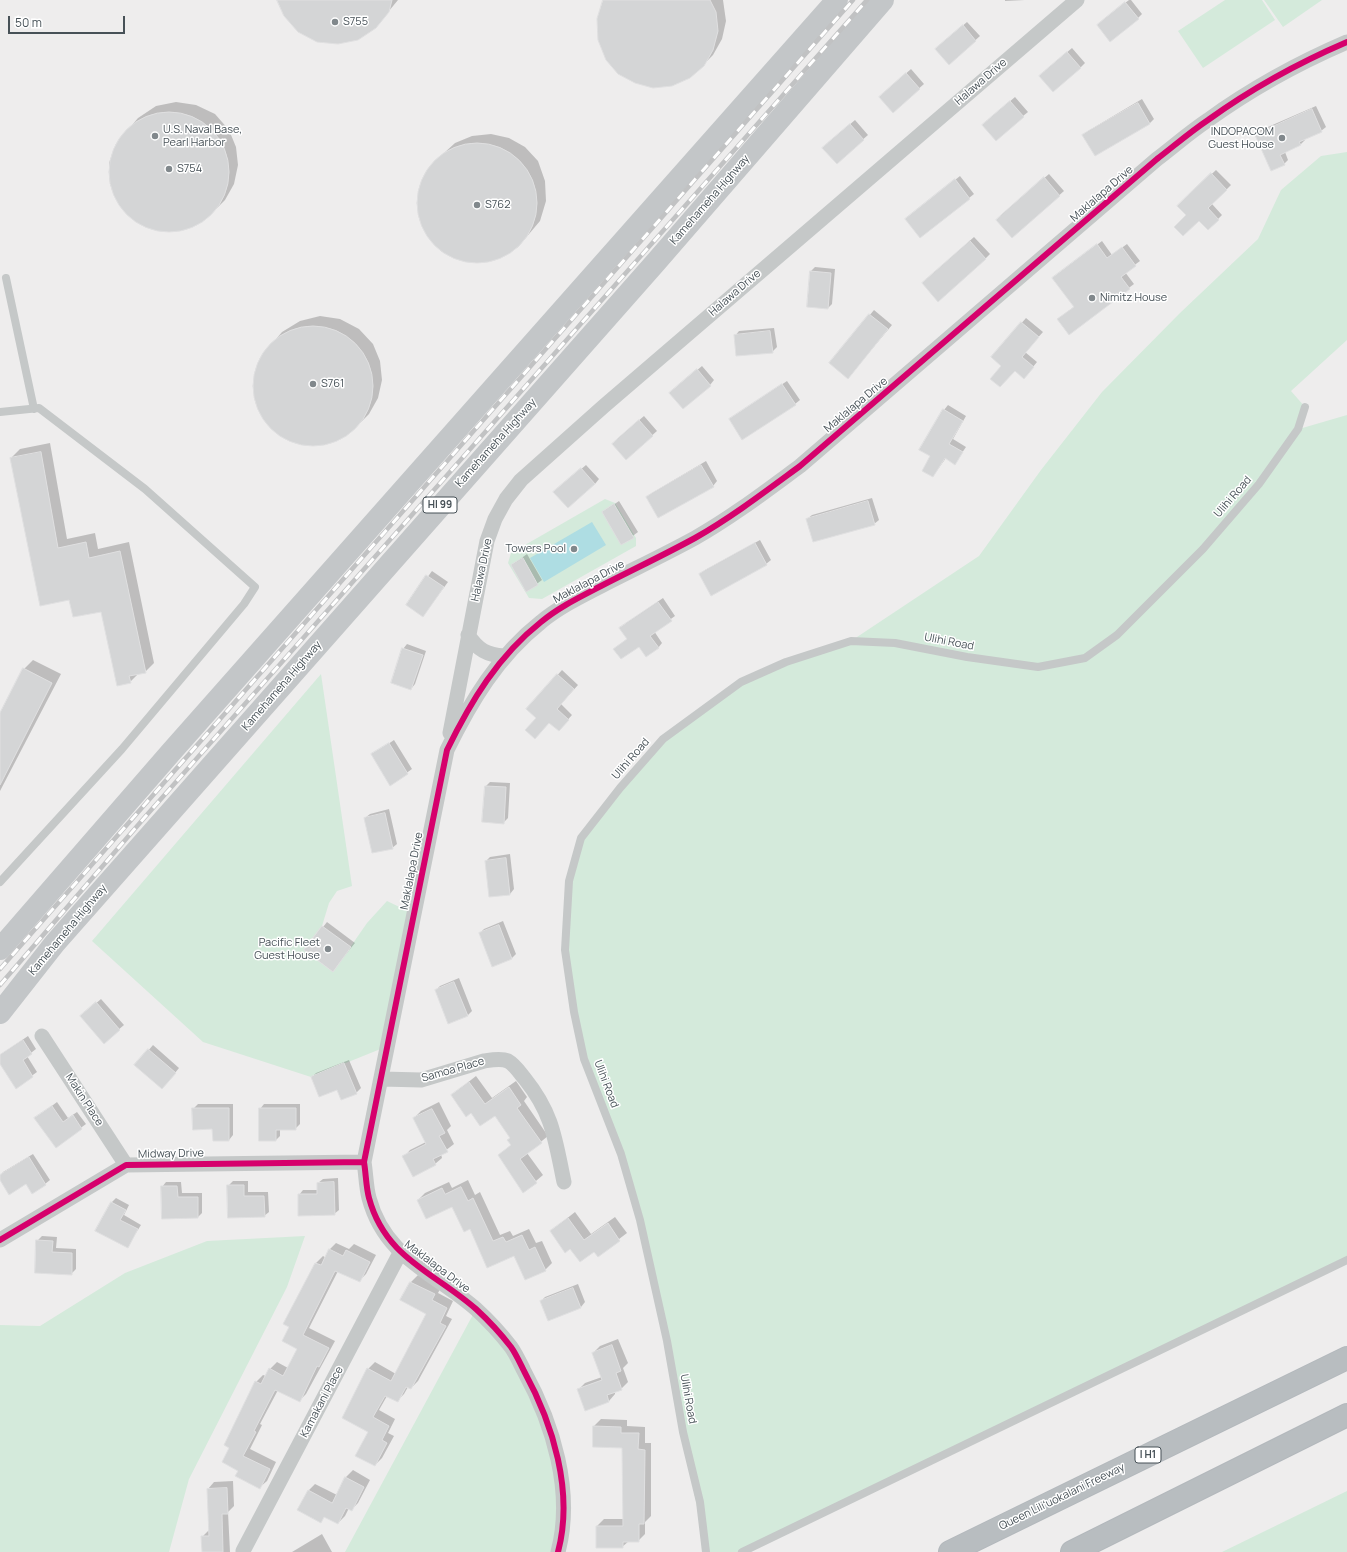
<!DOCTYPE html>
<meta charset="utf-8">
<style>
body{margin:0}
#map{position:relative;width:1347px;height:1552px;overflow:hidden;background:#eeeded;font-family:Manrope,sans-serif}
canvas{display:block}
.scale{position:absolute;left:8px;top:16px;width:117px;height:18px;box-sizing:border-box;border:2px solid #475157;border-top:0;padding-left:5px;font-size:12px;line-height:14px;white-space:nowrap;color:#475157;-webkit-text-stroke:3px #fff;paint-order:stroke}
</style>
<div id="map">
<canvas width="1347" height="1552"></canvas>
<div class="scale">50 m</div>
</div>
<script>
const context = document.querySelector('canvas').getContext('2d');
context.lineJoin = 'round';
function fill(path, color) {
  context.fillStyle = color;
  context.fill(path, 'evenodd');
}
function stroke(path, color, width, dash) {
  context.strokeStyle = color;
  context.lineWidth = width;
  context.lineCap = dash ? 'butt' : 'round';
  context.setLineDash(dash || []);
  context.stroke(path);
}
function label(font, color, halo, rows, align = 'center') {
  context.font = font + ' Manrope,sans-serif';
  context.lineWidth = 3;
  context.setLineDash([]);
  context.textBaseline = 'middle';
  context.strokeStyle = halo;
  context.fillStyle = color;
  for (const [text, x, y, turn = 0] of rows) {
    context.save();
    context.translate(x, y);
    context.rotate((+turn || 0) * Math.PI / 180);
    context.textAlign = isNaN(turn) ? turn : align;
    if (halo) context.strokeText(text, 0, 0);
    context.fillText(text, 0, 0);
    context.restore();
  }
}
fill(new Path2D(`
 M1225,0h37l13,20 -72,48 -25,-37z
 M1264,0h58l-39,27z
 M1347,152v188l-56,51 14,16 -6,22 48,-14v845l-605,292h-36l-66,-332 -56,-161 -19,-109 4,-69 12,-43 82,-99 78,-57 110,-41 128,-85 62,-86 61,-78 78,-79 78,-74 23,-49 40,-34z
 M605,499l10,4 21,35v8l-94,53 -13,-1 -21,-35 3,-10z
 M321,674l31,212 -15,5 -8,12 -7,23 -18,24 29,22 34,-49 20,-22 27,13 -26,132 -77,31 -108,-35 -111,-101z
 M305,1236l-18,51 -98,192 -20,73h-169v-227l40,1 85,-53 82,-32z
 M476,1309l19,18 63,129v96h-213z
 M1347,1491v61h-125z`), '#d4eadb');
fill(new Path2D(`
 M592,522l14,23 -62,37 -14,-24z`), '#aedde3');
fill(new Path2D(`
 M278,0h120l-23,28z
 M604,0h119l3,21 -4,18 -9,16 -10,10z
 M1005,0h20l-20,1z
 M1129,0h2l11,14 -4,4 -36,3z
 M967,22l13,14 -31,28 -9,-19z
 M1072,48l13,15 -4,4 -36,4z
 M911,69l13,15 -31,27 -8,-19z
 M1015,97l13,15 -5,4 -35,4z
 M1142,99l12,20 -5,5 -66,11 5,-4z
 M176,102l20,3 19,9 14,16 7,17 2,18 -4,19 -9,16 -10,10 -14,12 -17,7 -19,2 -18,-4 -16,-10 -13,-14 -8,-19 -1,-21 7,-19 22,-26 18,-12z
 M1316,106l10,21 -5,4 -17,7 1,2 -4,4 -16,8 3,8 -4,4 -28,-29 5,-5z
 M855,120l13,15 -31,27 -9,-19z
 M491,134l18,4 16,9 13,14 7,20 1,20 -6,20 -22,26 -18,11 -20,5 -20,-3 -19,-9 -14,-16 -7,-17 -2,-19 4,-18 9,-16 24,-22 17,-7z
 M1216,170l15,15 -19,19 10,11 -14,14 -9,-9 -11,-5 -10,-9z
 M1049,174l15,17 -52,46 -11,-22z
 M960,176l14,18 -5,4 -63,21z
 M974,237l16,17 -5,5 -58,20z
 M1102,241l10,14 15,-11 13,17 -15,11 9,12 -65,49 -6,-18 12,-9 -22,-28z
 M815,267l20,2 -3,35 -4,4 -17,-37z
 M874,310l18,15 -40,48 -22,-10z
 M320,316l20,3 19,10 14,15 7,17 2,19 -4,18 -9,16 -10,10 -14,12 -17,8 -19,1 -18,-4 -16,-9 -12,-14 -8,-19 -1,-21 6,-20 22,-26 18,-11z
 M1026,318l17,14 -18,20 12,10 -9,11 -26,-7 -10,-9z
 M774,328l3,19 -5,5 -37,-16 4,-5z
 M702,366l12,14 -4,5 -35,4z
 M787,381l13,19 -5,4 -65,15z
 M948,405l18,11 -13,23 13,8 -11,16 -9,-5 -13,18 -1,-20 12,-46z
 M644,416l13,15 -31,27 -9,-19z
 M50,443l17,96 28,-6 3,16 31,-7 25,121 -9,9 -6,1 -9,9 -28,-72 -32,-11 -59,-141 9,-9z
 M706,461l11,20 -4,5 -66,11 5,-4z
 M586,465l13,14 -4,5 -36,4z
 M872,498l7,22 -5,4 -67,-5 5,-4z
 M619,501l19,31 -16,12 -19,-32z
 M760,540l11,20 -5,4 -66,10 5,-4z
 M527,554l15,26 -15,11 -15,-26z
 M432,571l16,11 -25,34 -16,-11z
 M663,598l12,18 -21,15 8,12 -4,5 -19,-3 -24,4 13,-11 -3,-14z
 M407,644l19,7 -11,33 -4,5 -8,-40z
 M33,660l28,14 -61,117v-76l24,-46z
 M562,670l16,15 -17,19 11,11 -9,10 -13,-4 -23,-12z
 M394,740l18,29 -21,15 -19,-29z
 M490,782l20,1 -2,35 -5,5 -17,-37z
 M389,809l8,35 -5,4 -27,-30 5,-4z
 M510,854l4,35 -4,5 -20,2 -4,-35 4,-4z
 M503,921l13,33 -4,4 -32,-25 4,-4z
 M327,922l28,21 -22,27 -28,-20z
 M459,978l13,33 -4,4 -32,-25 4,-4z
 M101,999l23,26 -20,17 -18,-30z
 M28,1036l8,13 -9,7 10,16 -21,15 -16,-24v-8z
 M153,1045l26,23 -13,16 -30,-19z
 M349,1060l12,28 -5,5 -18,-5 -26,-11 4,-4z
 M476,1076l16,22 24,-17 11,16 -3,4 24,35 -21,17 16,22 -20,17 -23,-37 12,-11 -1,-6 -16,-24 -24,-3 -19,-16z
 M57,1102l11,16 9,-6 9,12 -30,22 -20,-28z
 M439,1102l12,24 -4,4 7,14 -13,10 1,4 -7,6 -31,-7 6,-7 16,-8 -12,-24 7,-7z
 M198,1104h35v31l-4,5 -16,-12 -20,-19z
 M264,1104h36v20l-5,5h-15v7l-4,4 -16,-31z
 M33,1154l17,26 -5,4 -45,-6 3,-6z
 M338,1178l1,32 -5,4 -35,-19 4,-5h15v-7l5,-4z
 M468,1180l7,15 5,-3 20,43 10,-4 3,5 16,-7 7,14 6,-2 10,22 -7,7 -31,-15 -44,-27 -17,-22 -35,-6 7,-7 24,-11 3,6z
 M233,1181h15v11h20l1,20 -5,4 -36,-30z
 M166,1182h15l1,11h20v20l-4,4 -36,-30z
 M116,1198l13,7 -5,10 17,10 -14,22 -15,-45z
 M575,1212l16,22 24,-17 12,16 -29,22 -3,-5 -24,-3 -20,-16z
 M42,1236l15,1 -1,11 20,1v20l-5,5 -34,-33z
 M336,1243l13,6 5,-5 22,11 -10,19 -7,7 -21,-10 -29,57 26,13 -29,53 -7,7 -21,-11 -18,34 2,1 -12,24 26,13 -9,19 -7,6 -20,-17 16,-88 7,-7 3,1 4,-7 7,-7 11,6 10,-19 -8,-23 -6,-3 32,-60 7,-7 3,2 3,-8z
 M418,1275l23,12 -3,6 15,8 -7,15 6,3 -34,62 -7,7 -3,-1 -4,7 -7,7 -10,-5 -8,14 16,9 -7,14 6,3 -12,22 -7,7 -6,-34 -1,-62 7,-7 21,12 31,-60 -26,-14 10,-18z
 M578,1284l7,18 -4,5 -33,13 -7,-19 4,-4z
 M618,1339l10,24 -5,5 5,14 -7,7 -6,3v2l-6,7 -31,-11 7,-7 17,-6 -9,-24 7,-7z
 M601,1419l26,1v6l18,1v16h6v73l-6,6v12l-7,7h-9l-7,6h-25v-21l7,-7h20l-1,-72 -29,-21z
 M353,1470l17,10 -12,23 -7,7 -2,-2 -4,8 -7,7 -13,-7 -5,5 -12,-30 7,-7 22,11 9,-18z
 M233,1481l1,25 -6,6 2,40h-27l-1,-15 7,-7 -1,-41 6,-7z
 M322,1534l10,18h-40z`), '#0003');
const building = new Path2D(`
 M277,0h115l-3,12 -13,16 -18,12 -20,4 -21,-2 -19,-10 -14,-16z
 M603,0h107l6,12 2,19 -5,19 -9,16 -14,12 -18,8 -19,2 -18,-5 -17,-9 -12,-14 -8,-20 -1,-21z
 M1125,2l14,17 -29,23 -13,-17z
 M963,25l13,16 -27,24 -14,-16z
 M1067,52l14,16 -28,24 -14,-16z
 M906,73l14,16 -27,24 -14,-16z
 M1010,101l14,16 -28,24 -14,-16z
 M1138,103l12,21 -55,32 -13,-21z
 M1312,109l10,23 -23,10 2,3 -21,10 5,10 -14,6 -16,-36z
 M109 172a60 60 0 1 1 120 0a60 60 0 1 1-120 0Z
 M850,124l14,16 -27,24 -15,-16z
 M417 203a60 60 0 1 1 120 0a60 60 0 1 1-120 0Z
 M1211,173l16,17 -19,18 11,12 -11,10 -9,-9 -16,15 -9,-9 12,-12 -9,-9z
 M1044,177l16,19 -48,42 -16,-18z
 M955,179l15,20 -50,39 -15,-19z
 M970,241l16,18 -48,43 -16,-19z
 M1097,244l10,14 15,-11 14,19 -15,11 9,12 -61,46 -12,-16 17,-12 -22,-29z
 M810,271l21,2 -3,36 -21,-2z
 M869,314l19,15 -40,50 -19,-16z
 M1021,322l18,15 -17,20 12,10 -10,12 -9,-8 -15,16 -10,-8 11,-13 -10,-9z
 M253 386a60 60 0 1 1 120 0a60 60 0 1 1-120 0Z
 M770,331l3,22 -37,3 -2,-21z
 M697,369l14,17 -28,23 -14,-16z
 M782,384l14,21 -54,35 -13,-21z
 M943,409l20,12 -14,23 14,8 -8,13 -10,-7 -12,19 -11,-6 8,-15 -11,-6z
 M639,420l14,16 -27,24 -14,-16z
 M41,452l17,96 28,-6 3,16 31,-7 26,122 -17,3 2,7 -14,3 -16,-74 -28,5 -4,-17 -29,6 -30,-148z
 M701,465l13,22 -56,31 -12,-21z
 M581,468l14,16 -27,24 -15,-16z
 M868,501l7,24 -62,17 -7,-23z
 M614,504l20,34 -13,7 -19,-33z
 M755,543l12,22 -56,31 -12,-22z
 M523,558l15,27 -12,7 -15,-27z
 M426,575l18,12 -21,30 -17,-12z
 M658,602l14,19 -22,15 9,12 -13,9 -7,-10 -18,12 -8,-10 14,-10 -8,-11z
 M402,648l21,7 -12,35 -20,-7z
 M23,668l29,15 -52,102v-72z
 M557,674l17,15 -17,20 12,11 -10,11 -10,-8 -14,16 -10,-9 11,-12 -10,-9z
 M389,743l19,31 -18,12 -19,-32z
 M485,786l21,1 -2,37 -22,-2z
 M385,813l8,36 -21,4 -8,-35z
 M506,858l4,37 -21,2 -4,-36z
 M499,925l13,34 -20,8 -13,-34z
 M322,926l29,21 -18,25 -29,-22z
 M454,982l14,34 -20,8 -13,-34z
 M96,1002l24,28 -16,14 -24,-28z
 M23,1040l9,14 -9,6 10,17 -17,12 -16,-25v-9z
 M148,1049l28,24 -14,16 -28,-24z
 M344,1063l13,31 -16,6 -4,-10 -18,7 -8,-20z
 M469,1082l16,22 24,-17 12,18 -4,3 25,35 -22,16 17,24 -14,10 -25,-38 13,-10 -4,-5 3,-2 -15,-22 -15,10 -9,-13 -5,4 -15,-22z
 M52,1106l11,16 10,-7 9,14 -26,19 -22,-30z
 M192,1108h37v33h-16l-1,-12 -19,1z
 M259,1108h37v22h-20v11h-17z
 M432,1109l13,24 -6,3 9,16 -15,7 3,6 -23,12 -11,-21 24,-12 -13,-26z
 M29,1157l17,28 -14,9 -6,-10 -17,11 -9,-15v-5z
 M334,1182l1,33 -37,1v-22h19v-11z
 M227,1185h17v11h20l1,21 -37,1z
 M161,1186h16l1,11h20v21l-36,1z
 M461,1187l7,14 5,-3 20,43 10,-4 3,5 16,-7 7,15 6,-3 11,24 -21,9 -11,-24 -27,12 -17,-39 -6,3 -12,-25 -26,12 -9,-19 25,-12 3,6z
 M111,1202l15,8 -6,10 18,9 -10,19 -33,-17z
 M568,1218l16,22 24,-17 12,18 -22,16 -4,-5 -14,10 -10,-13 -5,4 -15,-22z
 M36,1240l17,1 -1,11 20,1v22l-37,-2z
 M329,1249l14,7 3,-6 24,12 -10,20 -25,-11 -32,64 26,13 -10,19 -2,-1 -17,36 -25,-12 -21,41 2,1 -13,24 27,13 -10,20 -25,-13 3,-5 -16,-9 7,-14 -5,-3 31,-64 6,3 8,-16 14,8 14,-27 -15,-8 7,-14 -6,-3 32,-61 6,2z
 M410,1282l25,12 -3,6 15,8 -7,15 6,3 -35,63 -5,-2 -8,15 -13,-6 -12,21 16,9 -7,14 5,3 -12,23 -20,-10 13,-24 -26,-14 25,-50 24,13 35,-67 -26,-14z
 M573,1288l8,20 -33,13 -8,-20z
 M612,1345l9,26 -5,2 6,17 -15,5 2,7 -24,9 -8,-22 25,-9 -10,-27z
 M593,1426l28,1v6h18l-1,16 7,1 -1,74h-5v18h-16v6h-27v-22h27l-1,-78 -29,-1z
 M345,1477l19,10 -12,24 -6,-3 -8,16 -14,-7 -3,6 -24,-13 11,-20 24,13z
 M227,1488l1,26h-6l1,38h-21l-1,-16h8l-2,-47z`);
fill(building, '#d4d5d6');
stroke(building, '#dfdfe0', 1);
const highway = new Path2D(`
 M950,1552l397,-194
 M1072,1552l275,-137`);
stroke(highway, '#b3b8bc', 24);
stroke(new Path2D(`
 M6,278l28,131
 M0,412l39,-4 106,81 110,98 -11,17 -122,145 -122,133
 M706,1552l-6,-50 -17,-70 -16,-91 -27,-121 -19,-66 -37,-95 -10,-47 -9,-62 4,-69 12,-43 39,-50 43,-49 78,-57 45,-20 65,-21 44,2 72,14 71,10 47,-9 32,-23 86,-86 56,-65 39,-55 7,-22
 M742,1552l605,-292`), '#c5c8c8', 8);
stroke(new Path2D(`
 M468,635c10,15 19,20 36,21
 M450,733l37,-192 8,-22 11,-20 15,-19 83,-74 473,-406
 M42,1036l84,129
 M382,1079l39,1 63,-19c7,-1 17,-3 24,0 7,4 12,12 17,18 28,35 30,60 39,103
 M0,1240l126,-75 238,-3
 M243,1551l157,-298
 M558,1552c16,-60 -5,-128 -34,-181 -4,-8 -8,-17 -13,-24 -10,-13 -23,-27 -35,-38 -42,-37 -91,-51 -107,-111 -3,-11 -3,-24 -5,-36l83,-412c24,-49 51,-94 94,-128 18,-15 39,-25 60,-36 31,-16 63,-31 94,-48 37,-21 71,-47 105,-72l357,-307c17,-13 33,-27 51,-39 43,-31 90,-57 139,-78`), '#c5c8c8', 15);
stroke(new Path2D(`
 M0,949l172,-198 665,-751
 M0,1013l55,-70 601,-681 227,-262`), '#c3c6c8', 22);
stroke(highway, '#b8bdc0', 22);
const rail = new Path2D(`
 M0,969l853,-969
 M0,985l145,-168 722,-817`);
stroke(rail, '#c1c2c3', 4.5);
stroke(rail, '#fff', 3, [9]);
stroke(new Path2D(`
 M0,1240l126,-75 238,-3
 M558,1552c16,-60 -5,-128 -34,-181 -4,-8 -8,-17 -13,-24 -10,-13 -23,-27 -35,-38 -42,-37 -91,-51 -107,-111 -3,-11 -3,-24 -5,-36l83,-412c24,-49 51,-94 94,-128 18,-15 39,-25 60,-36 31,-16 63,-31 94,-48 37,-21 71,-47 105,-72l357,-307c17,-13 33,-27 51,-39 43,-31 90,-57 139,-78`), '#d6006c', 6);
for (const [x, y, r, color] of [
 [335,22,4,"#81888c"],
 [155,136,4,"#81888c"],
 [1282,138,4,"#81888c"],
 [169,169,4,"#81888c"],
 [477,205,4,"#81888c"],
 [1092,298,4,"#81888c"],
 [313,384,4,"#81888c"],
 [574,549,4,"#81888c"],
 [328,949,4,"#81888c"]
]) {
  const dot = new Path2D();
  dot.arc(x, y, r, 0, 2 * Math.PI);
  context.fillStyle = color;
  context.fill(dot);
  stroke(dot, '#fff', 1.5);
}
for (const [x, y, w] of [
 [440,505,34],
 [1148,1455,26]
]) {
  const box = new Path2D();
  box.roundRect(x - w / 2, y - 8, w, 16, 3);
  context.fillStyle = '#fff';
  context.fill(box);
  stroke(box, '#475157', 1);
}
label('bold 10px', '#475157', null, [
 ["HI 99",440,505],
 ["I H1",1148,1455]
]);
label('11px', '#475157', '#fff', [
 ["S755",343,22],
 ["U.S. Naval Base,",163,130],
 ["Pearl Harbor",163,143],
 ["INDOPACOM",1274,132,"right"],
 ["Guest House",1274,145,"right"],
 ["S754",177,169],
 ["S762",485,205],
 ["Nimitz House",1100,298],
 ["S761",321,384],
 ["Towers Pool",566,549,"right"],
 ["Pacific Fleet",320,943,"right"],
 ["Guest House",320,956,"right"]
], 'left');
label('11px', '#475157', '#fff', [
 ["Halawa Drive",981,82,-41],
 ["Maklalapa Drive",1102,194,-41],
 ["Kamehameha Highway",710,200,-49],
 ["Halawa Drive",735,293,-41],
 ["Maklalapa Drive",856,405,-40],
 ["Kamehameha Highway",496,443,-48],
 ["Ulihi Road",1233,497,-49],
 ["Halawa Drive",482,570,-78],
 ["Maklalapa Drive",589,582,-28],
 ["Ulihi Road",949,642,11],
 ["Kamehameha Highway",282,686,-49],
 ["Ulihi Road",631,759,-49],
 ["Maklalapa Drive",412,871,-79],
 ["Kamehameha Highway",68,930,-50],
 ["Samoa Place",453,1070,-16],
 ["Ulihi Road",606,1084,69],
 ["Makin Place",84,1100,57],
 ["Midway Drive",171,1154,-1],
 ["Maklalapa Drive",437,1267,37],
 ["Ulihi Road",688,1399,80],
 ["Kamakani Place",322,1402,-62],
 ["Queen Liliʻuokalani Freeway",1062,1497,-26]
]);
</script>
